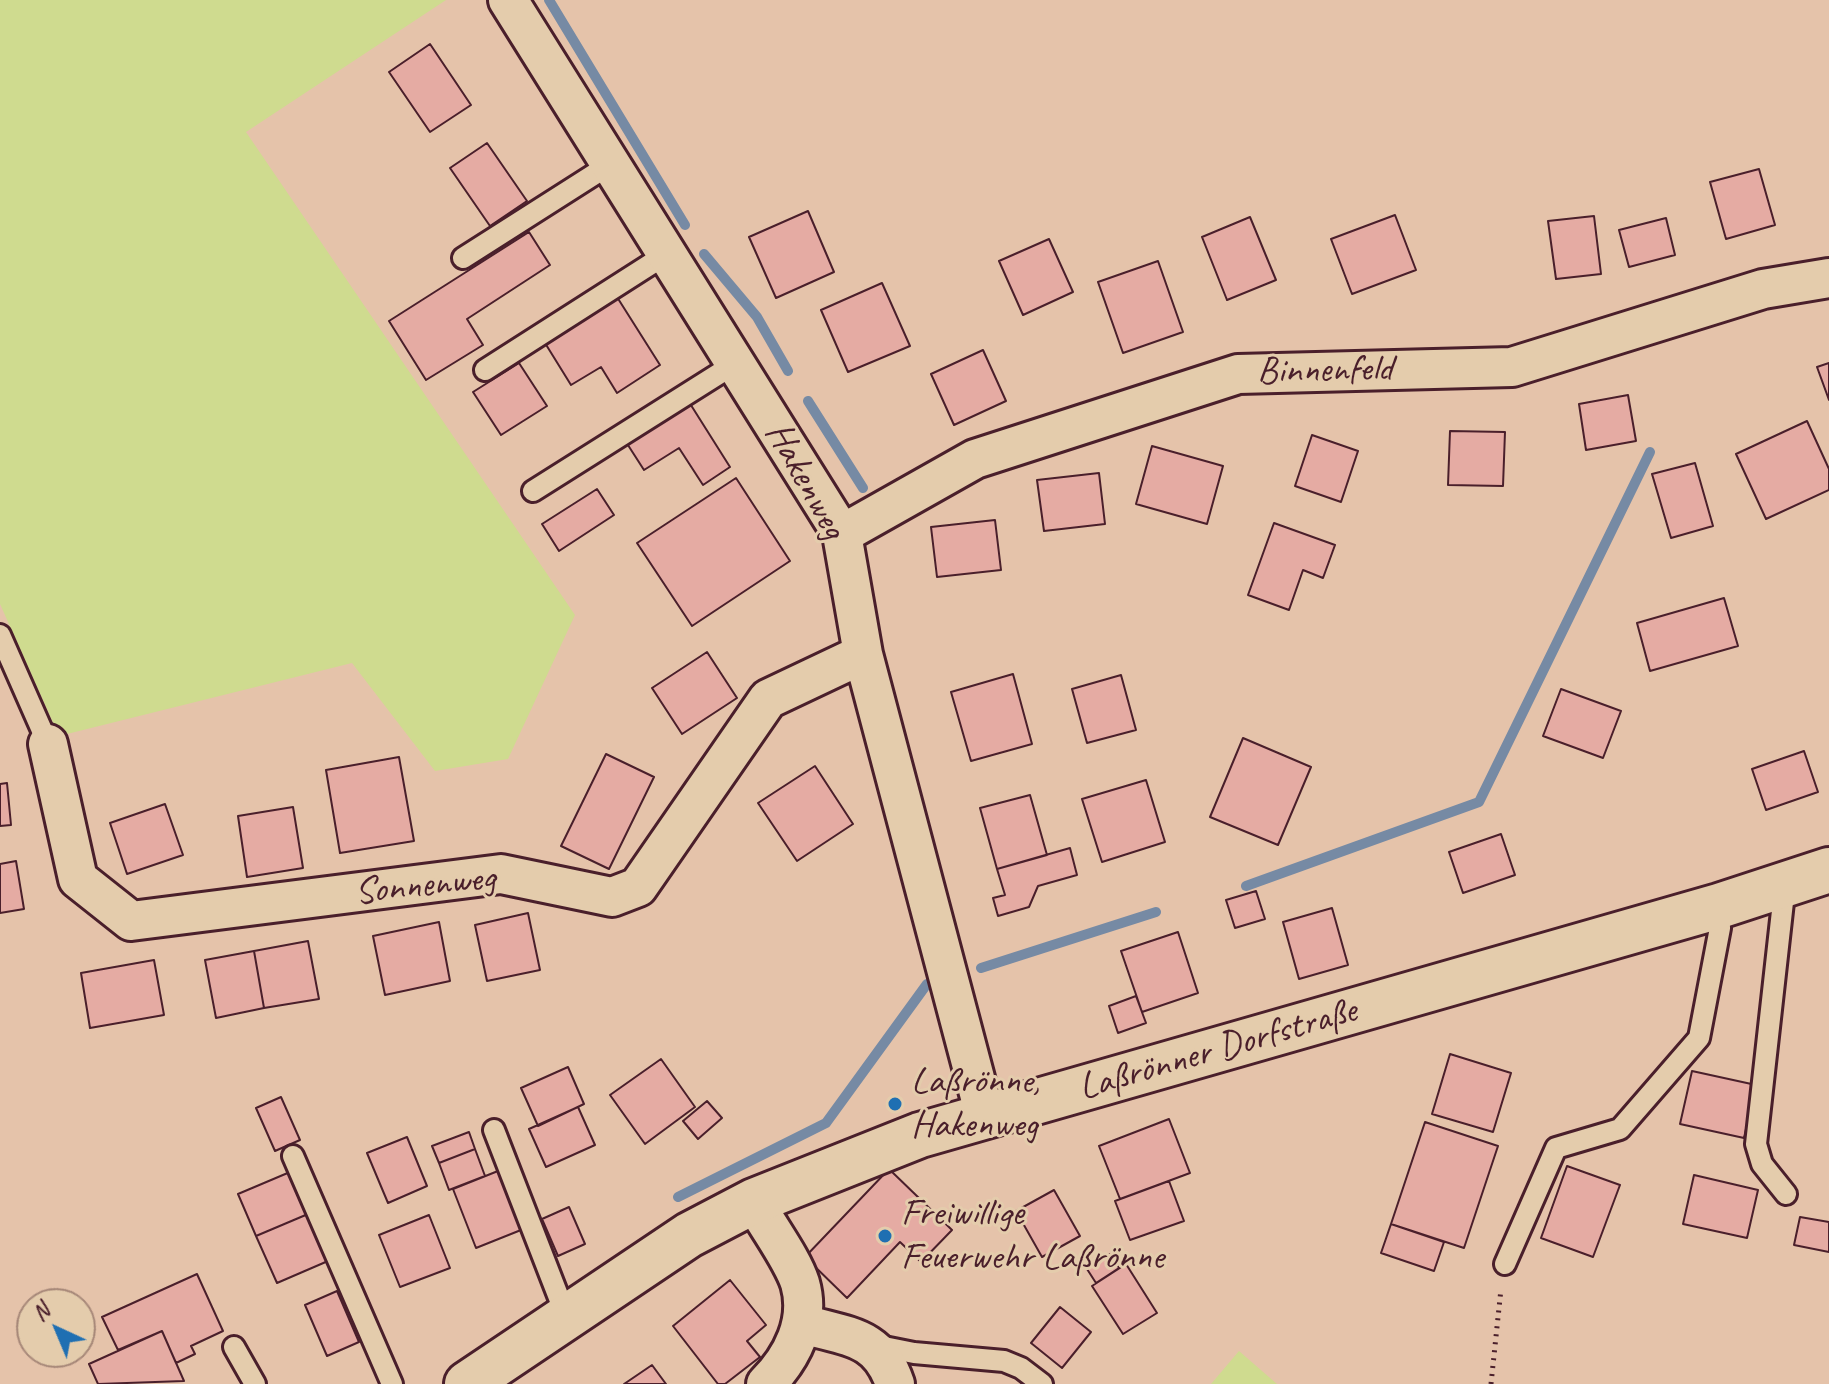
<!DOCTYPE html>
<meta charset="utf-8">
<style>
body{margin:0}
#map{position:relative;width:1829px;height:1384px;overflow:hidden;background:#e5c3aa;font-family:Caveat,sans-serif}
canvas{display:block}
.north{position:absolute;left:16px;top:1288px;width:80px;height:80px;box-sizing:border-box;background:#e4ccac;border:2px solid #a68778;border-radius:50%;rotate:316deg;font-size:22px;font-weight:700;line-height:32px;text-align:center;color:#4a1f2b}
.north::after{content:'';display:block;margin:auto;width:28px;height:36px;background:#1f6fb2;clip-path:polygon(50% 0,100% 100%,50% 72%,0 100%)}
</style>
<div id="map">
<canvas width="1829" height="1384"></canvas>
<div class="north">N</div>
</div>
<script>
const context = document.querySelector('canvas').getContext('2d');
context.lineJoin = 'round';
function fill(path, color) {
  context.fillStyle = color;
  context.fill(path, 'evenodd');
}
function stroke(path, color, width, dash) {
  context.strokeStyle = color;
  context.lineWidth = width;
  context.lineCap = dash ? 'butt' : 'round';
  context.setLineDash(dash || []);
  context.stroke(path);
}
function label(font, color, halo, rows, align = 'center') {
  context.font = font + ' Caveat,sans-serif';
  context.lineWidth = 6;
  context.setLineDash([]);
  context.textBaseline = 'middle';
  context.strokeStyle = halo;
  context.fillStyle = color;
  for (const [text, x, y, turn = 0] of rows) {
    context.save();
    context.translate(x, y);
    context.rotate((+turn || 0) * Math.PI / 180);
    context.textAlign = isNaN(turn) ? turn : align;
    if (halo) context.strokeText(text, 0, 0);
    context.fillText(text, 0, 0);
    context.restore();
  }
}
fill(new Path2D(`
 M0,0h446l-200,132 329,483 -67,144 -73,12 -83,-108 -293,73 -59,-132z
 M1239,1351l38,33h-66z`), '#cfdb8f');
stroke(new Path2D(`
 M549,0l136,225
 M704,254l53,63 31,54
 M808,401l55,87
 M1246,886l233,-84 171,-350
 M981,968l175,-56
 M678,1197l148,-74 101,-139`), '#768aa4', 10);
const building = new Path2D(`
 M430,44l41,61 -41,27 -41,-60z
 M487,143l40,58 -37,25 -40,-58z
 M1759,169l16,56 -49,14 -16,-57z
 M808,211l26,61 -58,26 -27,-61z
 M1395,215l21,55 -64,24 -21,-55z
 M1594,216l7,58 -45,5 -8,-58z
 M1250,217l26,63 -49,20 -25,-63z
 M1666,218l9,37 -46,12 -10,-37z
 M529,232l21,33 -83,54 16,26 -57,35 -37,-59z
 M1049,239l24,53 -50,23 -24,-54z
 M1158,261l25,71 -60,21 -25,-71z
 M882,283l28,63 -62,26 -27,-62z
 M617,297l43,68 -43,28 -16,-26 -30,18 -26,-42z
 M983,350l23,51 -52,24 -23,-51z
 M519,363l28,43 -46,29 -28,-43z
 M1829,363v37l-12,-33z
 M1628,395l8,46 -50,9 -7,-46z
 M689,402l41,65 -27,18 -24,-37 -35,22 -18,-28z
 M1807,421l22,48v21l-63,29 -30,-65z
 M1450,431l55,1 -2,54 -55,-1z
 M1312,435l46,16 -17,51 -46,-16z
 M1152,446l71,20 -16,58 -71,-20z
 M1695,463l18,63 -42,12 -19,-64z
 M1099,473l6,51 -61,7 -7,-51z
 M736,478l54,83 -98,65 -55,-83z
 M597,489l17,26 -55,36 -17,-27z
 M995,520l6,50 -64,7 -6,-50z
 M1274,523l61,22 -12,33 -20,-8 -14,40 -41,-15z
 M1724,598l14,48 -88,25 -13,-48z
 M707,652l30,46 -55,36 -30,-46z
 M1013,674l19,70 -61,17 -20,-69z
 M1121,675l15,55 -49,13 -15,-54z
 M1561,689l60,22 -18,47 -60,-22z
 M1243,738l68,29 -33,78 -68,-28z
 M1804,751l14,41 -52,18 -14,-41z
 M606,754l48,23 -45,92 -48,-23z
 M399,757l15,84 -74,12 -14,-83z
 M815,766l38,58 -56,37 -39,-58z
 M1146,780l19,62 -63,20 -20,-63z
 M7,783l4,42 -11,1v-42z
 M1030,795l17,60 -50,14 -17,-61z
 M165,804l18,51 -56,19 -17,-51z
 M293,807l10,61 -56,9 -9,-61z
 M1501,834l14,41 -52,18 -14,-41z
 M1070,848l7,27 -39,11 -9,21 -31,9 -5,-18 12,-3 -8,-26z
 M16,861l8,48 -24,4v-49z
 M1256,891l9,28 -30,9 -9,-28z
 M1332,908l16,57 -49,14 -16,-57z
 M528,913l12,57 -53,11 -12,-56z
 M439,922l11,59 -65,14 -12,-59z
 M1178,932l20,61 -56,19 -21,-61z
 M308,941l11,58 -55,9 -10,-57z
 M254,951l10,57 -48,10 -11,-58z
 M154,960l10,55 -74,13 -9,-55z
 M1136,996l10,27 -28,10 -9,-27z
 M1450,1054l61,19 -18,59 -61,-18z
 M661,1059l34,48 -50,37 -35,-49z
 M568,1067l16,37 -46,22 -17,-38z
 M1692,1071l64,14 -12,53 -64,-14z
 M281,1097l19,43 -25,11 -19,-43z
 M707,1101l15,17 -24,21 -15,-18z
 M578,1107l17,38 -49,22 -17,-38z
 M1169,1119l21,54 -70,26 -21,-53z
 M1425,1122l73,24 -34,102 -73,-24z
 M469,1132l6,17 -36,14 -7,-17z
 M407,1137l20,49 -39,17 -21,-50z
 M475,1149l10,27 -36,14 -10,-27z
 M1567,1166l53,19 -27,72 -52,-19z
 M503,1169l23,59 -50,20 -23,-59z
 M889,1169l63,61 -31,32 -21,-20 -53,56 -42,-41z
 M290,1172l18,42 -52,22 -18,-42z
 M1694,1175l64,15 -11,48 -64,-14z
 M1169,1181l15,40 -54,19 -15,-39z
 M1054,1190l26,46 -38,21 -26,-46z
 M569,1207l16,37 -27,12 -16,-37z
 M308,1214l20,47 -51,22 -21,-47z
 M429,1215l21,53 -50,19 -21,-52z
 M1800,1217l29,5v30l-35,-7z
 M1391,1224l53,18 -10,29 -53,-18z
 M1110,1254l9,14 -23,15 -9,-14z
 M1126,1264l31,49 -34,21 -31,-48z
 M197,1274l26,57 -32,15 4,8 -19,9 -14,-32 -44,19 -16,-33z
 M730,1280l36,45 -19,16 13,16 -35,27h-7l-45,-58z
 M337,1291l22,51 -32,14 -22,-51z
 M1060,1307l31,25 -29,36 -31,-25z
 M162,1331l22,50 -86,3 -9,-20z
 M652,1365l14,19h-42z`);
fill(building, '#e5aba3');
stroke(building, '#4a1f2b', 2);
const service = new Path2D(`
 M463,258l146,-93
 M485,370l180,-115
 M533,491l203,-128
 M0,635l48,109
 M1785,884l-29,260 6,20 24,30
 M494,1130l72,186
 M293,1156l99,228
 M1505,1264l51,-116 64,-19 79,-91 21,-110 -1,-22
 M874,1345l40,8 90,8 17,7 21,16
 M234,1347l21,37`);
const minor = new Path2D(`
 M508,0l334,534 21,120 122,462
 M842,534l133,-75 263,-85 274,-7 251,-78 66,-11
 M48,744l30,135 53,42 370,-47 111,23 26,-10 130,-188 95,-45
 M754,1201c13,25 38,57 46,82 11,38 -8,75 -34,101
 M803,1324c44,13 76,11 92,60`);
const tertiary = new Path2D(`
 M467,1384l222,-149 65,-34 166,-66 799,-229 110,-36`);
stroke(service, '#4a1f2b', 26);
stroke(minor, '#4a1f2b', 44);
stroke(tertiary, '#4a1f2b', 50);
stroke(new Path2D(`
 M1491,1384l10,-95`), '#4a1f2b', 5, [2, 6]);
stroke(service, '#e4ccac', 20);
stroke(minor, '#e4ccac', 38);
stroke(tertiary, '#e4ccac', 44);
for (const [x, y, r, color] of [
 [895,1104,8,"#1f6fb2"],
 [885,1236,8,"#1f6fb2"]
]) {
  const dot = new Path2D();
  dot.arc(x, y, r, 0, 2 * Math.PI);
  context.fillStyle = color;
  context.fill(dot);
  stroke(dot, '#e4ccac', 3);
}
label('38px', '#4a1f2b', '#e4ccac', [
 ["Binnenfeld",1325,371,-1],
 ["Hakenweg",805,481,61],
 ["Sonnenweg",425,886,-6],
 ["Laßrönner Dorfstraße",1218,1050,-16]
]);
label('38px', '#4a1f2b', '#e4ccac', [
 ["Laßrönne,",911,1082],
 ["Hakenweg",911,1126],
 ["Freiwillige",901,1214],
 ["Feuerwehr Laßrönne",901,1258]
], 'left');
</script>
